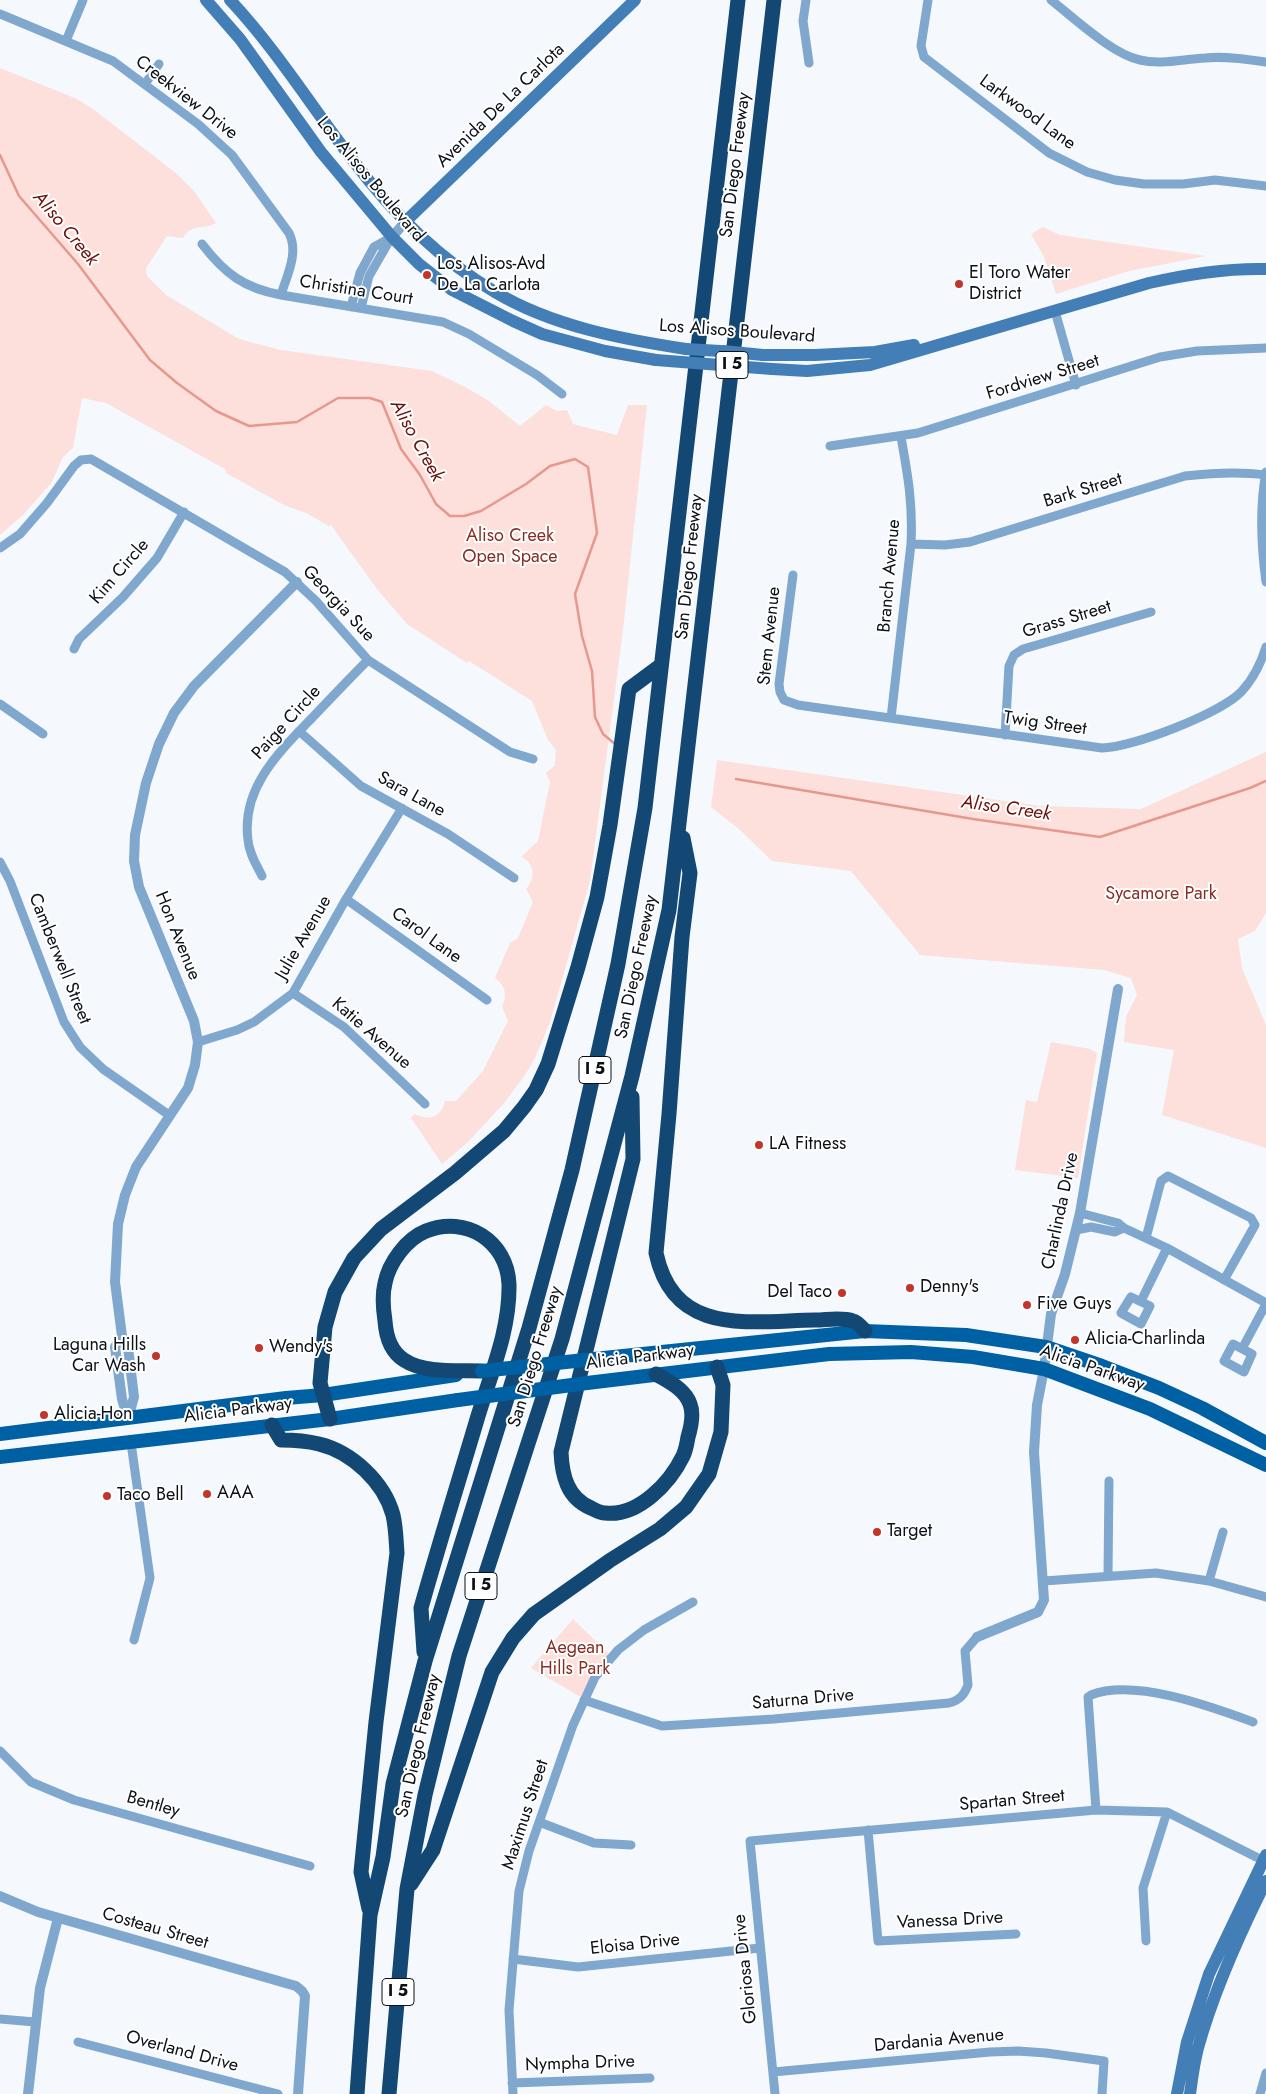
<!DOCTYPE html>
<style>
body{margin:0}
canvas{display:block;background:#f5f8fc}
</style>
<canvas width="1266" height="2094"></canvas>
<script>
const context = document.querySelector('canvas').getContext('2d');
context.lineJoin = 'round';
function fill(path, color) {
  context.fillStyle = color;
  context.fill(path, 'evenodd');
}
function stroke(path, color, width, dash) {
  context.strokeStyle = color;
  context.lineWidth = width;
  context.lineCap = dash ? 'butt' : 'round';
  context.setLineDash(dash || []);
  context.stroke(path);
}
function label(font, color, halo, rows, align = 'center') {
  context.font = font + ' Jost,sans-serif';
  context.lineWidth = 4;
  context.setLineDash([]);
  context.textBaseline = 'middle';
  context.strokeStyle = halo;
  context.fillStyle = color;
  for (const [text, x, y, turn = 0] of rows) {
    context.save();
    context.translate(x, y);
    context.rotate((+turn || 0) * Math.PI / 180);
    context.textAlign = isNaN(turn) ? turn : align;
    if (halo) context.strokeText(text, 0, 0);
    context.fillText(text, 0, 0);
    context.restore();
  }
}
fill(new Path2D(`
 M0,68l77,31 16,10 84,65 17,17 22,32c-14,8 -22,-1 -33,15l-16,-2 -21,32 1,8 19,19 73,44 42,11 151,21 35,17 22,13 31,25 26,-21 11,6 10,-1 6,14 44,11 11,-30h19l-24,225 -33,251 -40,141 -15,36 -10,17 -20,27 -37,40 -26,22 -31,-46 3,-4c15,7 27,4 31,-13h11l27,-30 25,-50 -6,-15c6,-11 3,-21 -7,-28l15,-35 8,-5 15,-36 -7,-13c10,-10 9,-27 -5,-32l17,-16 12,-59 -4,-9 9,-8 1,-15 -8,-10 -16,-39 -63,-40 -2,2 -60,-39 -30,-35 -46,-64 -2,1 -23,-13 -22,-8 -58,-32 -1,-4 -119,-66 -24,-5 -9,50 -10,9 -11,25 -28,32 -24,21z
 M1043,227l17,8 146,21 -77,15 -73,23 -12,-37 -13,-23z
 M1266,752v161l-11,18 -17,8 4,29 24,57v123l-104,-33 12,-65 -50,-8 2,-25 11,-22 -6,-17 -27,-8 -184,-15 -69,-84 -79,-10 -32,-31 -29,-23 6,-47 323,46 101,3z
 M1051,1042l39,7 7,4 -19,125 -63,-8 11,-70 11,2z
 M573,1619l37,36 -29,42 -50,-29z`), '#fde0db');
stroke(new Path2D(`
 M0,155l19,41 59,68 72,96 27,23 39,28 33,15 48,-4 41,-24h32l12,4 19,47 19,26 16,29 14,12h14l17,-5 45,-27 24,-18 25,-7 13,8 9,66 -22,61 7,42 10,35 3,46 8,17 12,10
 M736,779l237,40 127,18 150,-49 16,-7`), '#e7988c', 2.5);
stroke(new Path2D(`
 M806,0l-3,21 6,42
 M928,0l-7,46 3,11 125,96 38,19 28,8 29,4h39l32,-4 51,6
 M1051,0c23,18 61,54 89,60 21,5 43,-1 65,-2 20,-2 41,1 61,4
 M0,14l113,47 85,63 34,31 57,78c10,20 -2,42 -8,62
 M66,41l17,-41
 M145,84l14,-20
 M202,244c23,30 42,44 79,51l162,27 26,12 68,41 25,19
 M351,307l9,-34 14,-26 18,-10
 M361,308l8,-32 22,-38
 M1055,311l21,74
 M830,446l88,-13 242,-76 37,-6 69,-3
 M1266,472c-7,37 -5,73 0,110
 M911,544l34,1 25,-3 215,-66c27,-3 53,-5 80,-1
 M0,548l20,-14 27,-31 27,-37 7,-6 10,-1 194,113 31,29 52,59 142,92 23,7
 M793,575l-14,109 1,8 4,8 14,5 304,43c29,0 120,-35 140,-57 11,-12 19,-28 24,-44
 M74,649l5,-10 44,-42 34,-39 27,-46
 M0,704l43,30
 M891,718l20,-174c2,-40 -3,-68 -10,-107
 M299,731l62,55 87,48 66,44
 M1005,735l4,-69 5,-11 9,-6 128,-37
 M0,862l10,19 54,141 16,25 23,22 66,46
 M262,876c-6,-12 -13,-23 -14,-36 -7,-52 31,-88 64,-122 19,-20 37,-39 56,-58
 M346,899l141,101
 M293,993l51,34 81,77
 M198,1042l39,-12 17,-8 39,-29 53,-94 56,-91
 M1080,1213l38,10 6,5 43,20 99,55
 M1076,1230l15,-3 24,5 9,-4
 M1146,1238l15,-57 7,-5 83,42 4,7 -31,55
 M1131,1297l19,9 -9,18 -20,-11z
 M1141,1301l26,-53
 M1233,1344l19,10 -8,18 -20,-11z
 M1243,1347l23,-43
 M131,1443l19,135 -16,62
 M1108,1575l1,-94
 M1044,1581l112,-8 53,8 57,16
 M1209,1581l14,-49
 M584,1700l78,26 112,-7 175,-16c11,-3 15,-8 19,-18l-3,-34 12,-14
 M0,1751l31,31 43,18 236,66
 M1096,1810l-8,-113 3,-2c43,-17 121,12 162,27
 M539,1822l55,21 37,2
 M868,1830l10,111 138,-7
 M1146,1941l-3,-53 24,-76
 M513,1959l65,8 182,-19
 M0,2019l35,3
 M78,2042l200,52
 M773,2072l217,-20 28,-1 28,2 58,8 -2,33
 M512,2083l138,-5
 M513,2094l-4,-84 10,-119 10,-40 44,-126 22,-48 23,-27 26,-20 49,-28
 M775,2094l-25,-253 346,-31 71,2 99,50
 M1260,2094l6,-21`), '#80a7cd', 9);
stroke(new Path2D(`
 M392,237l14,-16
 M122,1336l-7,11 7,52 6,20
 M128,1419l6,-22 -6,-50 -6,-11 -7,-54 3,-58 7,-29 11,-28 52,-79 7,-23 3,-23 -4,-21 -55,-134 -5,-26 1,-26 11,-52 13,-39 15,-31 20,-27 103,-104
 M977,1637l61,-25 6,-12 -10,-148 3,-47 7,-36 7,-55 14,-40 15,-61 38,-224
 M0,1896l38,16 258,74 6,5 3,5 -7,98
 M28,2094l12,-106 18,-70`), '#80a7cd', 10);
stroke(new Path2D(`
 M206,0l34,39 81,113 71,85 27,27 33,26 61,31 29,13 63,17 51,9
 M230,0c46,49 81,106 122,159 38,51 87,100 143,133 57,34 126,47 191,57
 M406,221l229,-221
 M763,355h52l60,-3 39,-7
 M772,369l35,2 63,-6 279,-82c39,-9 77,-15 117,-14
 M1177,2094l10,-52 22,-68 57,-119
 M1190,2094c2,-15 4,-31 8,-46 16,-58 41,-113 68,-167`), '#437eb6', 12);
stroke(new Path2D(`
 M594,1359l271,-28 101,4 80,12 56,19 57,22 43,20 64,35
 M587,1383l242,-29 82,-2 62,5 71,12 106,40 116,56
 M0,1434l286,-36 37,-3 133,-20
 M0,1457l330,-38 128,-19`), '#0060a4', 14);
stroke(new Path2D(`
 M683,838l7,35 -8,64 -13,177 -13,139c18,84 93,68 159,67 12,0 27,-3 38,1 5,1 9,7 12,10
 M632,1097l1,62 -72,293c1,23 6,46 30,56 4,2 9,5 14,5 33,4 65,-30 78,-57 3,-6 4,-13 5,-19 3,-10 6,-23 2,-33 -5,-15 -21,-22 -34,-30
 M330,1419l-10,-36 5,-56 10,-35 19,-34 27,-29 74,-56 49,-42 20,-24 12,-17 12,-26 30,-97 19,-70 13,-72 19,-136 31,-23
 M272,1425l9,15c13,0 26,1 38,4 33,8 65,38 74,71 3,13 3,25 4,38l-21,169 -15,150 8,37
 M424,1652l-3,-44c18,-64 38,-128 57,-192 13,-43 32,-86 31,-132 -2,-43 -43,-69 -83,-53 -20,8 -37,32 -41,52 -3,12 -2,25 0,38 1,15 5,30 19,39 21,14 54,10 78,11
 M411,1884l22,-34 59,-178 21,-34 21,-24 75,-53 51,-32 26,-22 23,-33 12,-42 2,-47 -6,-18
 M357,2094l13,-179 13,-58 10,-73 32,-123 104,-333 43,-158 46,-206 27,-156 93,-808
 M389,2094l18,-205 18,-94 34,-139 103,-317 70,-263 37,-166 105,-910`), '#134875', 15);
stroke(new Path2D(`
 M686,349l34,2
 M723,351l40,4
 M656,360l116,9`), '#437eb6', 12);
stroke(new Path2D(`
 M482,1371l112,-12
 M458,1400l129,-17`), '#0060a4', 14);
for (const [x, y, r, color] of [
 [427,275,5,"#c2352a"],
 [959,284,5,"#c2352a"],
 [759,1145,5,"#c2352a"],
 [910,1288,5,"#c2352a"],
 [842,1293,5,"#c2352a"],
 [1027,1305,5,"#c2352a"],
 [1075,1340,5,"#c2352a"],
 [259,1348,5,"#c2352a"],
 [156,1356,5,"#c2352a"],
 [44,1415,5,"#c2352a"],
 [207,1494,5,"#c2352a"],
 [107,1496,5,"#c2352a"],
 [877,1532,5,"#c2352a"]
]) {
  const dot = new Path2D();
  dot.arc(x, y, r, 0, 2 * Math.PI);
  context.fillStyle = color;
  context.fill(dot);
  stroke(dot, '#fff', 2);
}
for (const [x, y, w] of [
 [732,365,32],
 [595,1070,32],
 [481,1586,32],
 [398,1992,32]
]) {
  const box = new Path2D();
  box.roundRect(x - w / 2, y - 13.5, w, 27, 4);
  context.fillStyle = '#fff';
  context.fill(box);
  stroke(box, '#0b1117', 1);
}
label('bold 16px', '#0b1117', null, [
 ["I 5",732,365],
 ["I 5",595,1070],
 ["I 5",481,1586],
 ["I 5",398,1992]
]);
label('18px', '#0b1117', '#fff', [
 ["Creekview Drive",186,98,38],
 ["Avenida De La Carlota",501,106,-44],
 ["Larkwood Lane",1027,113,36],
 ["San Diego Freeway",736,165,-83],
 ["Los Alisos Boulevard",370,180,50],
 ["Christina Court",356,291,9],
 ["Los Alisos Boulevard",737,332,4],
 ["Fordview Street",1043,378,-17],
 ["Bark Street",1083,491,-17],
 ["San Diego Freeway",690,567,-84],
 ["Kim Circle",120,572,-49],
 ["Branch Avenue",890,576,-85],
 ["Georgia Sue",338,604,47],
 ["Grass Street",1067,620,-17],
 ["Stem Avenue",770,636,-84],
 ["Paige Circle",287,723,-48],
 ["Twig Street",1045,724,8],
 ["Sara Lane",411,795,29],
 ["Hon Avenue",177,936,68],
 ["Carol Lane",426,936,36],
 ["Julie Avenue",304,938,-60],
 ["Camberwell Street",59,959,68],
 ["San Diego Freeway",637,967,-78],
 ["Katie Avenue",371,1034,41],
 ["Charlinda Drive",1061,1211,-78],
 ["San Diego Freeway",536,1357,-73],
 ["Alicia Parkway",640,1358,-7],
 ["Alicia Parkway",1092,1369,19],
 ["Alicia Parkway",238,1411,-7],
 ["Saturna Drive",803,1700,-5],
 ["San Diego Freeway",419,1746,-77],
 ["Spartan Street",1012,1801,-5],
 ["Bentley",153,1805,16],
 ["Maximus Street",526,1815,-72],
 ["Vanessa Drive",950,1921,-3],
 ["Costeau Street",155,1929,16],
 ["Eloisa Drive",635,1945,-6],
 ["Gloriosa Drive",746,1969,-96],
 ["Dardania Avenue",939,2041,-5],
 ["Overland Drive",182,2052,15],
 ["Nympha Drive",580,2064,-2]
]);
label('18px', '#0b1117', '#fff', [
 ["Los Alisos-Avd",437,265],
 ["De La Carlota",437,286],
 ["El Toro Water",969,274],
 ["District",969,295],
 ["LA Fitness",769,1145],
 ["Denny's",920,1288],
 ["Del Taco",832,1293,"right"],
 ["Five Guys",1037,1305],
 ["Alicia-Charlinda",1085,1340],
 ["Laguna Hills",146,1346,"right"],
 ["Car Wash",146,1367,"right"],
 ["Wendy's",269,1348],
 ["Alicia-Hon",54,1415],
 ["AAA",217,1494],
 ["Taco Bell",117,1496],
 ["Target",887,1532]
], 'left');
label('18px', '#882d24', '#fff', [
 ["Aliso Creek",510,537],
 ["Open Space",510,558],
 ["Sycamore Park",1161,895],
 ["Aegean",575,1649],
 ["Hills Park",575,1670]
]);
label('italic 19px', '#6d110b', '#fff', [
 ["Aliso Creek",65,229,50],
 ["Aliso Creek",416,441,61],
 ["Aliso Creek",1006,809,8]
]);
</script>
